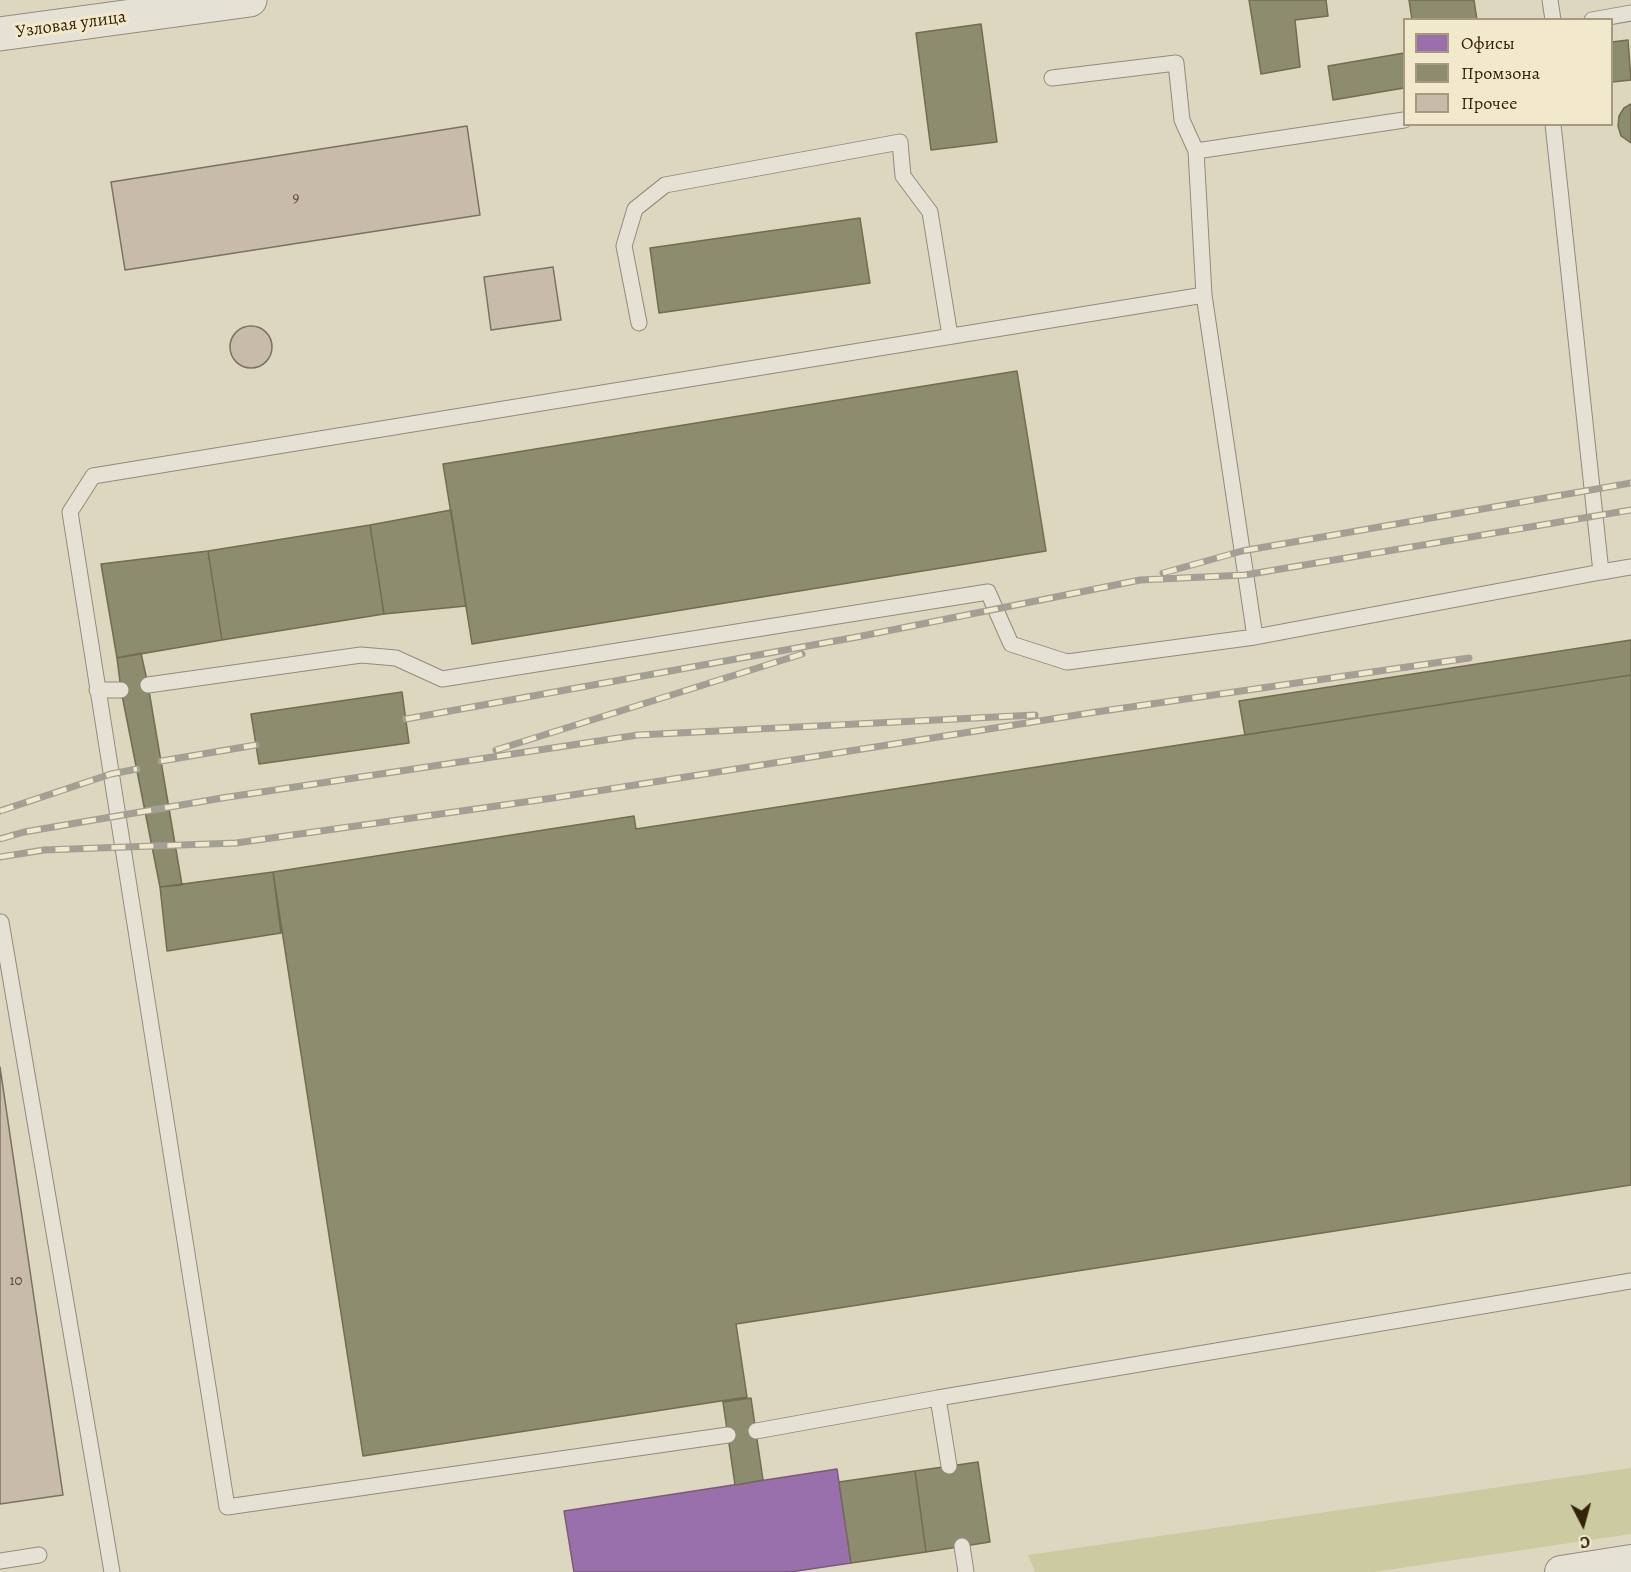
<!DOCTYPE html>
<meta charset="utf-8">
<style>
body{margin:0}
#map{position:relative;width:1631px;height:1572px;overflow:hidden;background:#ded7bf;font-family:Alegreya,serif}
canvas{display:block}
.legend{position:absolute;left:1403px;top:18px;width:210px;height:108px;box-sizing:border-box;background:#f2e9cd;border:2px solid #a6997f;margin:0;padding:8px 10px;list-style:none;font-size:18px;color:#34220b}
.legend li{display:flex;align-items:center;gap:12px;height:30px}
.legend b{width:30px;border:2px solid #a6997f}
.north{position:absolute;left:1553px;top:1494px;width:60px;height:60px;-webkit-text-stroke:4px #f2e9cd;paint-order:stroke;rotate:174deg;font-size:16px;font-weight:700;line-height:24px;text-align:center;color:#34220b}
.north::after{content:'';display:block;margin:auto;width:21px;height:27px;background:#34220b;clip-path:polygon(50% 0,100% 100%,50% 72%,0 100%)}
</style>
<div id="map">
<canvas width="1631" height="1572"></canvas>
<ul class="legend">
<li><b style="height:16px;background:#9970ab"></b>Офисы</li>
<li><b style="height:16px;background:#8c8c6e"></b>Промзона</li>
<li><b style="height:16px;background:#c9bba9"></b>Прочее</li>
</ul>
<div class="north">С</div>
</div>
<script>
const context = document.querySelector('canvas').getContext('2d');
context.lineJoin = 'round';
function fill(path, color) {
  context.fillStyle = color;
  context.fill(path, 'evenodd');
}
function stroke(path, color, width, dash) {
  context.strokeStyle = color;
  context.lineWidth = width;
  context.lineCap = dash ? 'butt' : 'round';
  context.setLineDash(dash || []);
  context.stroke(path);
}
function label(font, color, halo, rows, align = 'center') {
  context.font = font + ' Alegreya,serif';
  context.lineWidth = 6;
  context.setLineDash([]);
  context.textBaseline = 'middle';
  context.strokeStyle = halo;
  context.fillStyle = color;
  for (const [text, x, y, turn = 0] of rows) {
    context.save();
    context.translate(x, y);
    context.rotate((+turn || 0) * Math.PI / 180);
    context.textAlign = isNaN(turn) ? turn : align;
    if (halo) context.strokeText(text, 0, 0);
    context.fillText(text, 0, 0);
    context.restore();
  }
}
fill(new Path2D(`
 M1631,1468v66l-258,38h-338l-7,-17z`), '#cbcaa1');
const offices = new Path2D(`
 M837,1469l14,94 -61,9h-216l-10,-61z`);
fill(offices, '#9970ab');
stroke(offices, '#7b597b', 1.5);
const industry = new Path2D(`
 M1249,0h77l2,16 -33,4 5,47 -39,7z
 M1409,0h65l3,20h-65z
 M981,24l16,118 -66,8 -15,-117z
 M1628,40l3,40 -19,2v-40z
 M1404,53v35l-71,12 -5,-34z
 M1631,104v39l-10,-7 -3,-10 1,-10 5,-8z
 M860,218l10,65 -211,30 -9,-65z
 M1017,371l29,180 -574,93 -29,-180z
 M451,510l15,96 -82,8 -14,-89z
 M370,525l14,89 -162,26 -14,-89z
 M208,551l14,89 -105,18 -16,-94z
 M1631,640v35l-386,60 -6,-34z
 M141,653l7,32 34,200 -22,2 -39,-197 -4,-32z
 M1631,675v510l-895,139 11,73 -384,59 -90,-584 361,-56 2,13z
 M402,692l7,51 -150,21 -8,-50z
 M273,872l8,61 -114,18 -7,-64z
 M751,1398l12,82 -28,5 -12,-83z
 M978,1462l12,80 -64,10 -11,-81z
 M915,1471l11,81 -75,11 -12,-81z`);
fill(industry, '#8c8c6e');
stroke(industry, '#726c50', 1.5);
const building = new Path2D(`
 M467,126l13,89 -355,55 -14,-88z
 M553,267l8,53 -70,10 -7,-53z
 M230 347a21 21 0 1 1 42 0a21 21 0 1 1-42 0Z
 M0,1067l63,428 -63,9z`);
fill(building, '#c9bba9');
stroke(building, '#797263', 1.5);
const service = new Path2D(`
 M1550,0l3,20
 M1592,20l39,-7
 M1052,78l124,-15 6,57 14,31
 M1553,124l48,448 30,-5
 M1204,295l-8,-144 208,-31
 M639,323l-15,-77 11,-37 30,-24 235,-43 3,34 27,36 20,124
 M148,685l213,-30 35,3 46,21 546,-87 23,52 56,18 188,-25
 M97,690h24
 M1,922l111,650
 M756,1431l182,-33
 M728,1435l-501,72 -157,-995 23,-36 1111,-181 51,342 346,-65
 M949,1466l-11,-68 693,-117
 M962,1546l4,26
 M0,1561l39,-6`);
const minor = new Path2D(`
 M1561,1572l70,-11`);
const tertiary = new Path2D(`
 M0,34l250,-34`);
stroke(service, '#928b7b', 17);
stroke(minor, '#928b7b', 34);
stroke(tertiary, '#928b7b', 35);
stroke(service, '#e5e1d5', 15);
stroke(minor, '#e5e1d5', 32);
stroke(tertiary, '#e5e1d5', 33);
const rail = new Path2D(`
 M1163,573l79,-22 389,-68
 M406,719l451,-82 283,-57 105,-5 386,-65
 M496,750l306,-96
 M161,761l95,-16
 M0,811l111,-37 26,-5
 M0,839l24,-7 198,-34 416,-63 397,-20
 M0,857l44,-7 192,-7 317,-45 543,-86 373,-54`);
stroke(rail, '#a39f94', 7);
stroke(rail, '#f2e9cd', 4.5, [14]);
label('15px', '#594832', null, [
 ["9",296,198],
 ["10",16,1281]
]);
label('18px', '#34220b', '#f2e9cd', [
 ["Узловая улица",71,25,-8]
]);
</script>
